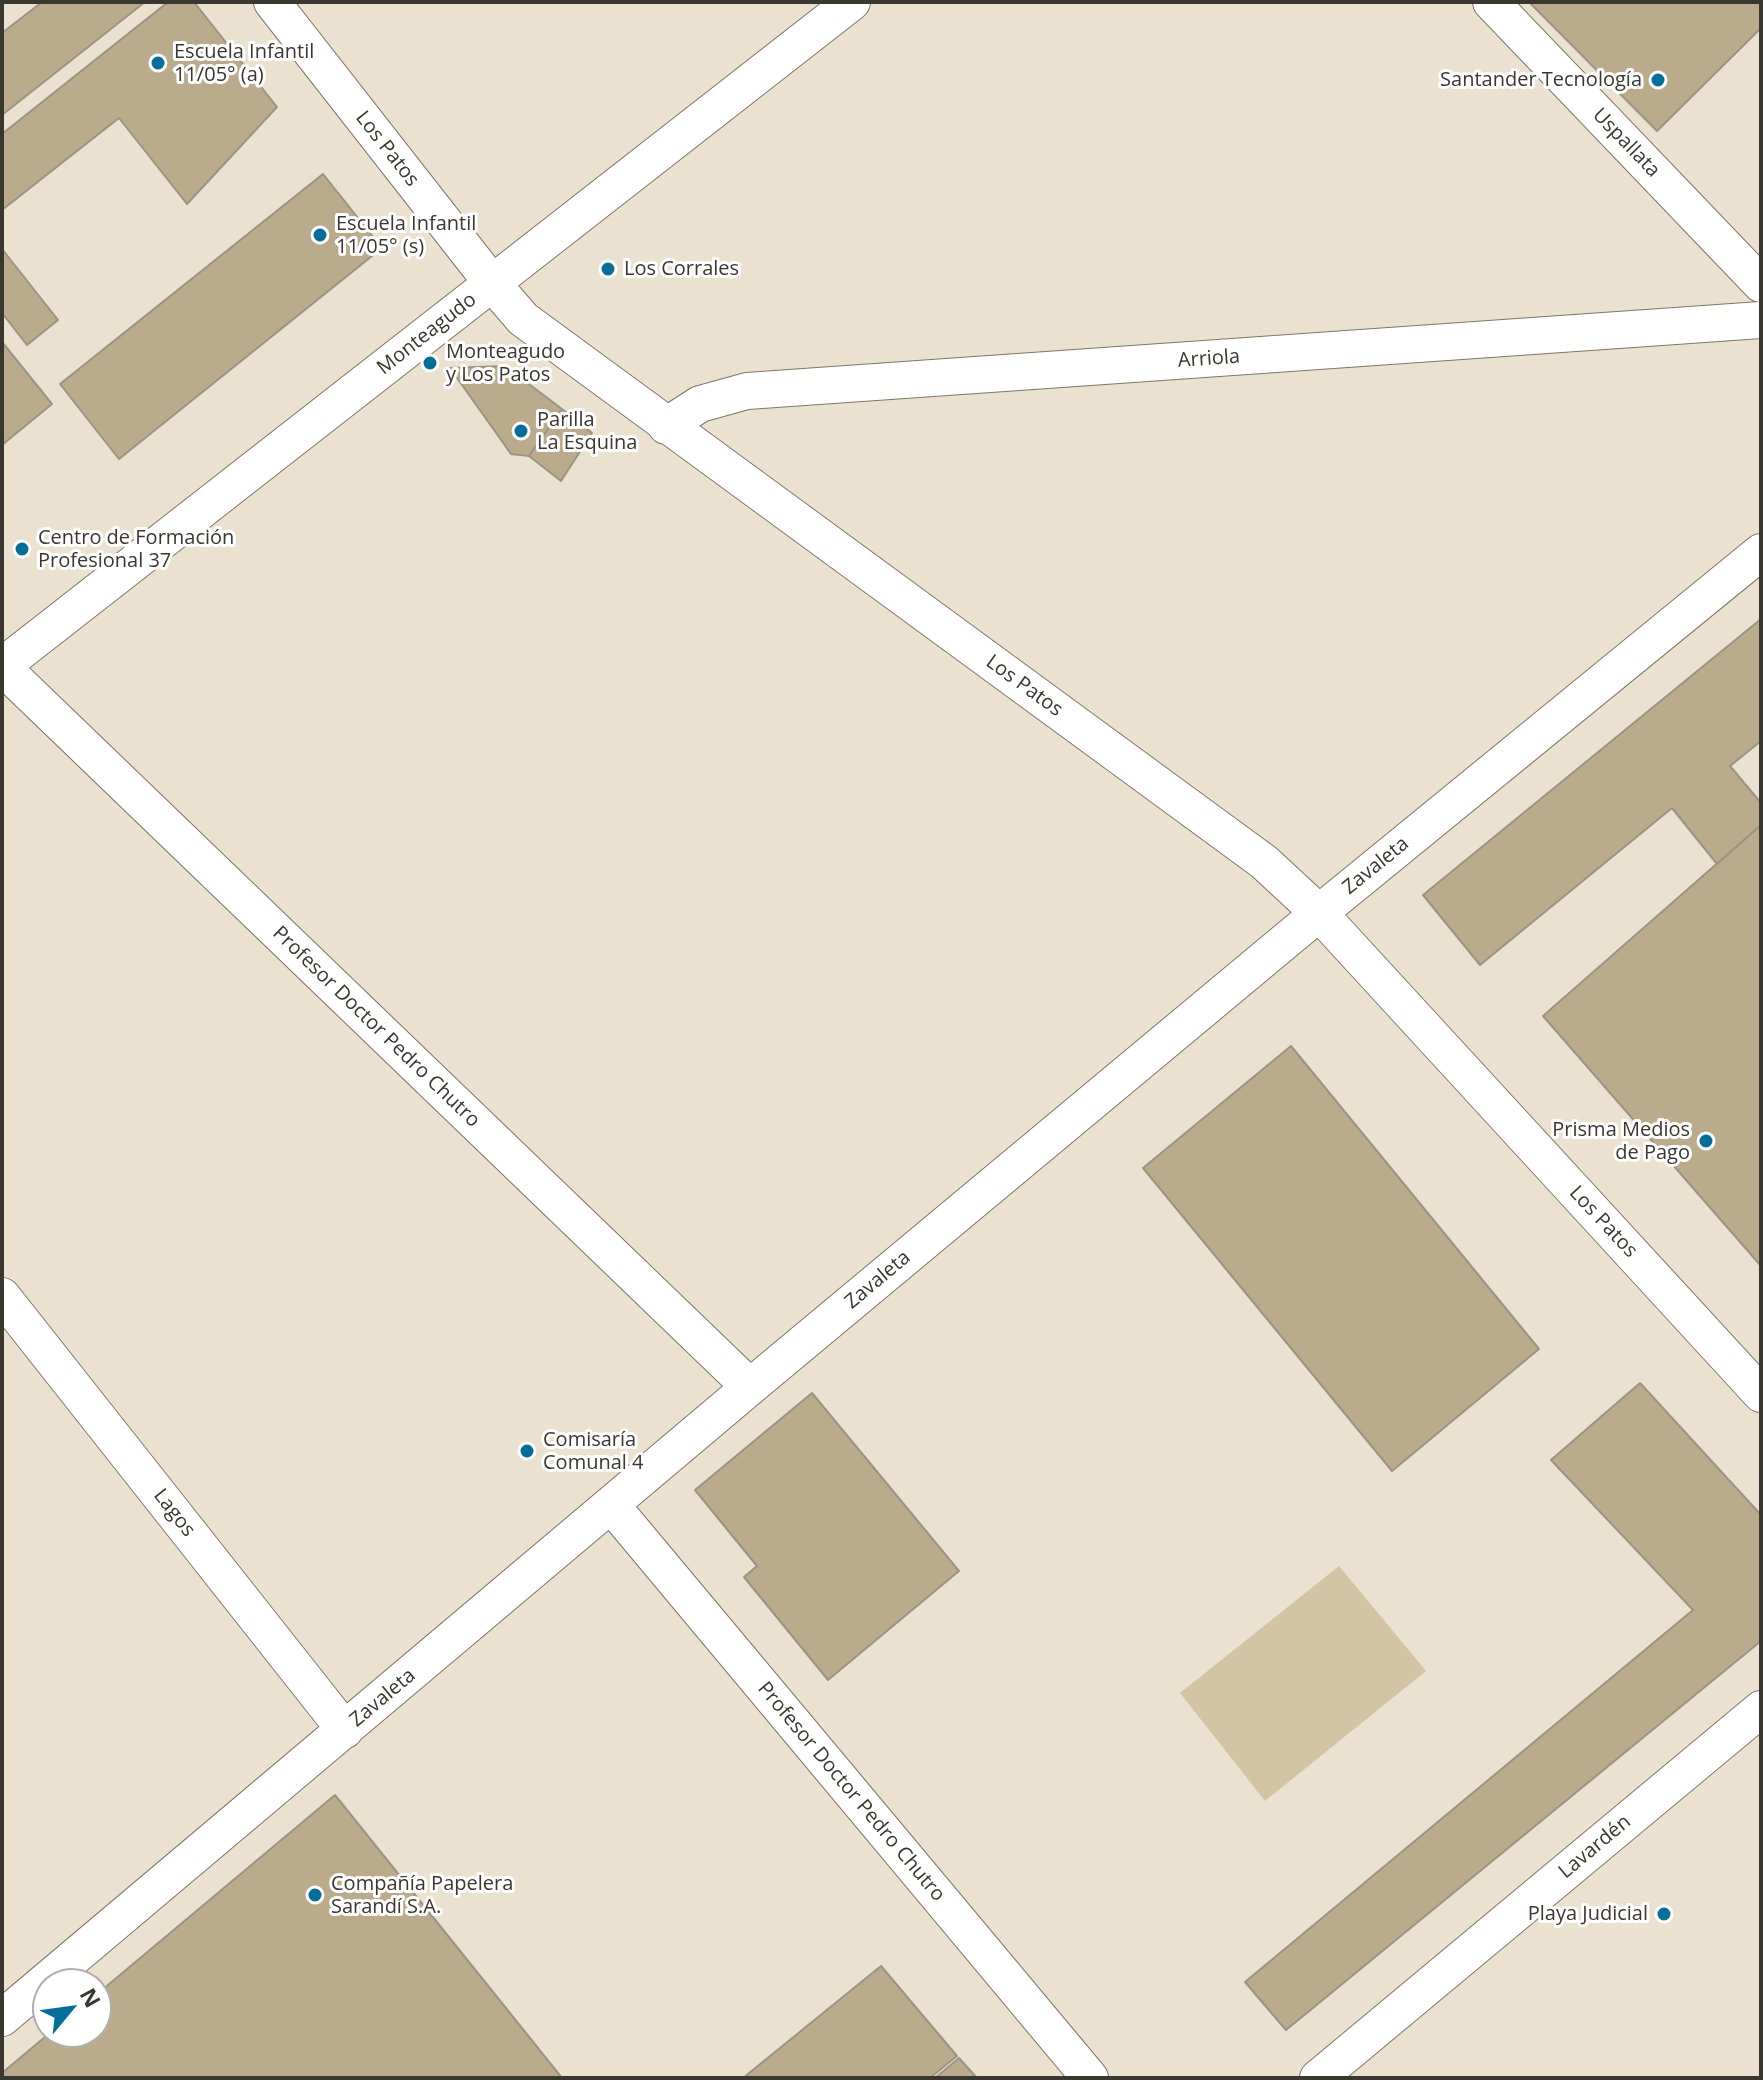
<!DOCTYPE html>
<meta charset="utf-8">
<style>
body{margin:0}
#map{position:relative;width:1763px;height:2080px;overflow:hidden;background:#eae1d1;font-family:"Open Sans",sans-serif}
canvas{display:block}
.frame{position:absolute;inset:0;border:4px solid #3a3731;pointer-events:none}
.north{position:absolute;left:32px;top:1968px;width:80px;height:80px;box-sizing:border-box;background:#fff;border:2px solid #b0afad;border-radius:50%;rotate:61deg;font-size:22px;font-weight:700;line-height:32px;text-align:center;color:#3a3731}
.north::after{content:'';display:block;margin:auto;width:28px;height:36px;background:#026f9b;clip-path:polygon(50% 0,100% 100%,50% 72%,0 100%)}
</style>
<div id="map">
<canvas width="1763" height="2080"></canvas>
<div class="frame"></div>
<div class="north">N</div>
</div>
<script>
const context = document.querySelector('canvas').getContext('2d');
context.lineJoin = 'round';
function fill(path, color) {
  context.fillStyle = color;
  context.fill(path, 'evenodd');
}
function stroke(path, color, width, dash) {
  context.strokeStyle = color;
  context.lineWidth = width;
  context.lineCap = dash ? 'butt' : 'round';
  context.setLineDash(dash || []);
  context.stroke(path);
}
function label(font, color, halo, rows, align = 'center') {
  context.font = font + ' "Open Sans",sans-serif';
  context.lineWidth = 6;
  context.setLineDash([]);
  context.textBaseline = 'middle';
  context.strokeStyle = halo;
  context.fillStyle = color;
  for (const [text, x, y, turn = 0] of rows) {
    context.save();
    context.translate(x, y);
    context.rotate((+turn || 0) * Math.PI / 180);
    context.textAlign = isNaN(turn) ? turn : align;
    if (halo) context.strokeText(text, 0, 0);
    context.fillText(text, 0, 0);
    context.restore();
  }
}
fill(new Path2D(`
 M1339,1566l87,105 -161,130 -85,-108z`), '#d3c4a5');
const building = new Path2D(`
 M42,2h103l-143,113v-82z
 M168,2h26l83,105 -90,97 -68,-86 -117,92v-76z
 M1529,2h232v26l-104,103z
 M323,174l59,74 -263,211 -59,-75z
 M2,249l56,71 -31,25 -25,-32z
 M2,342l50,62 -50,41z
 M505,366l57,43 -33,47 -18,-2 -61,-86z
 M562,409l30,24 -31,48 -32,-25z
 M1761,619v122l-31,25 31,37v22l-44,39 -45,-56 -192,157 -57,-70z
 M1761,825v441l-218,-250z
 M1291,1046l248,303 -147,122 -249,-303z
 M1640,1383l121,132v126l-475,389 -41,-48 448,-372 -142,-150z
 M812,1393l147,178 -131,109 -84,-103 13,-11 -62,-76z
 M335,1795l227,283h-560v-5l49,-41h45v-37z
 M881,1966l76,90 -27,22h-187z
 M959,2058l18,20h-42z`);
fill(building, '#baab8d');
stroke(building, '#9b9484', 2);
const street = new Path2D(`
 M272,2l220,281 31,36 741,543 55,51 442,481
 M1491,2l270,282
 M666,426l34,-22 47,-13 1014,-71
 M2,666l850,-664
 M2,667l748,720
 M2,1296l343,434
 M612,1506l478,572
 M2,2018l748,-631 569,-474 442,-361
 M1318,2078l443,-369`);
stroke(street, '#7e7768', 38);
stroke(street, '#fff', 36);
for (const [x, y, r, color] of [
 [158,63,8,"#026f9b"],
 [1658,80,8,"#026f9b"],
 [320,235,8,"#026f9b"],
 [608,269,8,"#026f9b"],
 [430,363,8,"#026f9b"],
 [521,431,8,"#026f9b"],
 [22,549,8,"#026f9b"],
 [1706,1141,8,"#026f9b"],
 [527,1451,8,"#026f9b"],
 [315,1895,8,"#026f9b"],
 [1664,1914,8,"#026f9b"]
]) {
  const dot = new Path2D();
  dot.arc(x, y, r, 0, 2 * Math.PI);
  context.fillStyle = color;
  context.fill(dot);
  stroke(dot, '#fff', 3);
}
label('20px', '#3a3731', '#fff', [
 ["Escuela Infantil",174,52],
 ["11/05° (a)",174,75],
 ["Santander Tecnología",1642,80,"right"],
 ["Escuela Infantil",336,224],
 ["11/05° (s)",336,247],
 ["Los Corrales",624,269],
 ["Monteagudo",446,352],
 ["y Los Patos",446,375],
 ["Parilla",537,420],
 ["La Esquina",537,443],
 ["Centro de Formación",38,538],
 ["Profesional 37",38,561],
 ["Prisma Medios",1690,1130,"right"],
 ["de Pago",1690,1153,"right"],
 ["Comisaría",543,1440],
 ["Comunal 4",543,1463],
 ["Compañía Papelera",331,1884],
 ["Sarandí S.A.",331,1907],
 ["Playa Judicial",1648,1914,"right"]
], 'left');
label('20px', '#3a3731', '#fff', [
 ["Uspallata",1626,143,46],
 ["Los Patos",387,149,52],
 ["Monteagudo",427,334,-38],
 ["Arriola",1209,359,-4],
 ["Los Patos",1024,686,36],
 ["Zavaleta",1376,866,-39],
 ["Profesor Doctor Pedro Chutro",376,1027,44],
 ["Los Patos",1603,1222,47],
 ["Zavaleta",878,1280,-40],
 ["Lagos",174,1513,52],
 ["Zavaleta",383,1698,-40],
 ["Profesor Doctor Pedro Chutro",851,1792,50],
 ["Lavardén",1595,1847,-40]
]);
</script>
